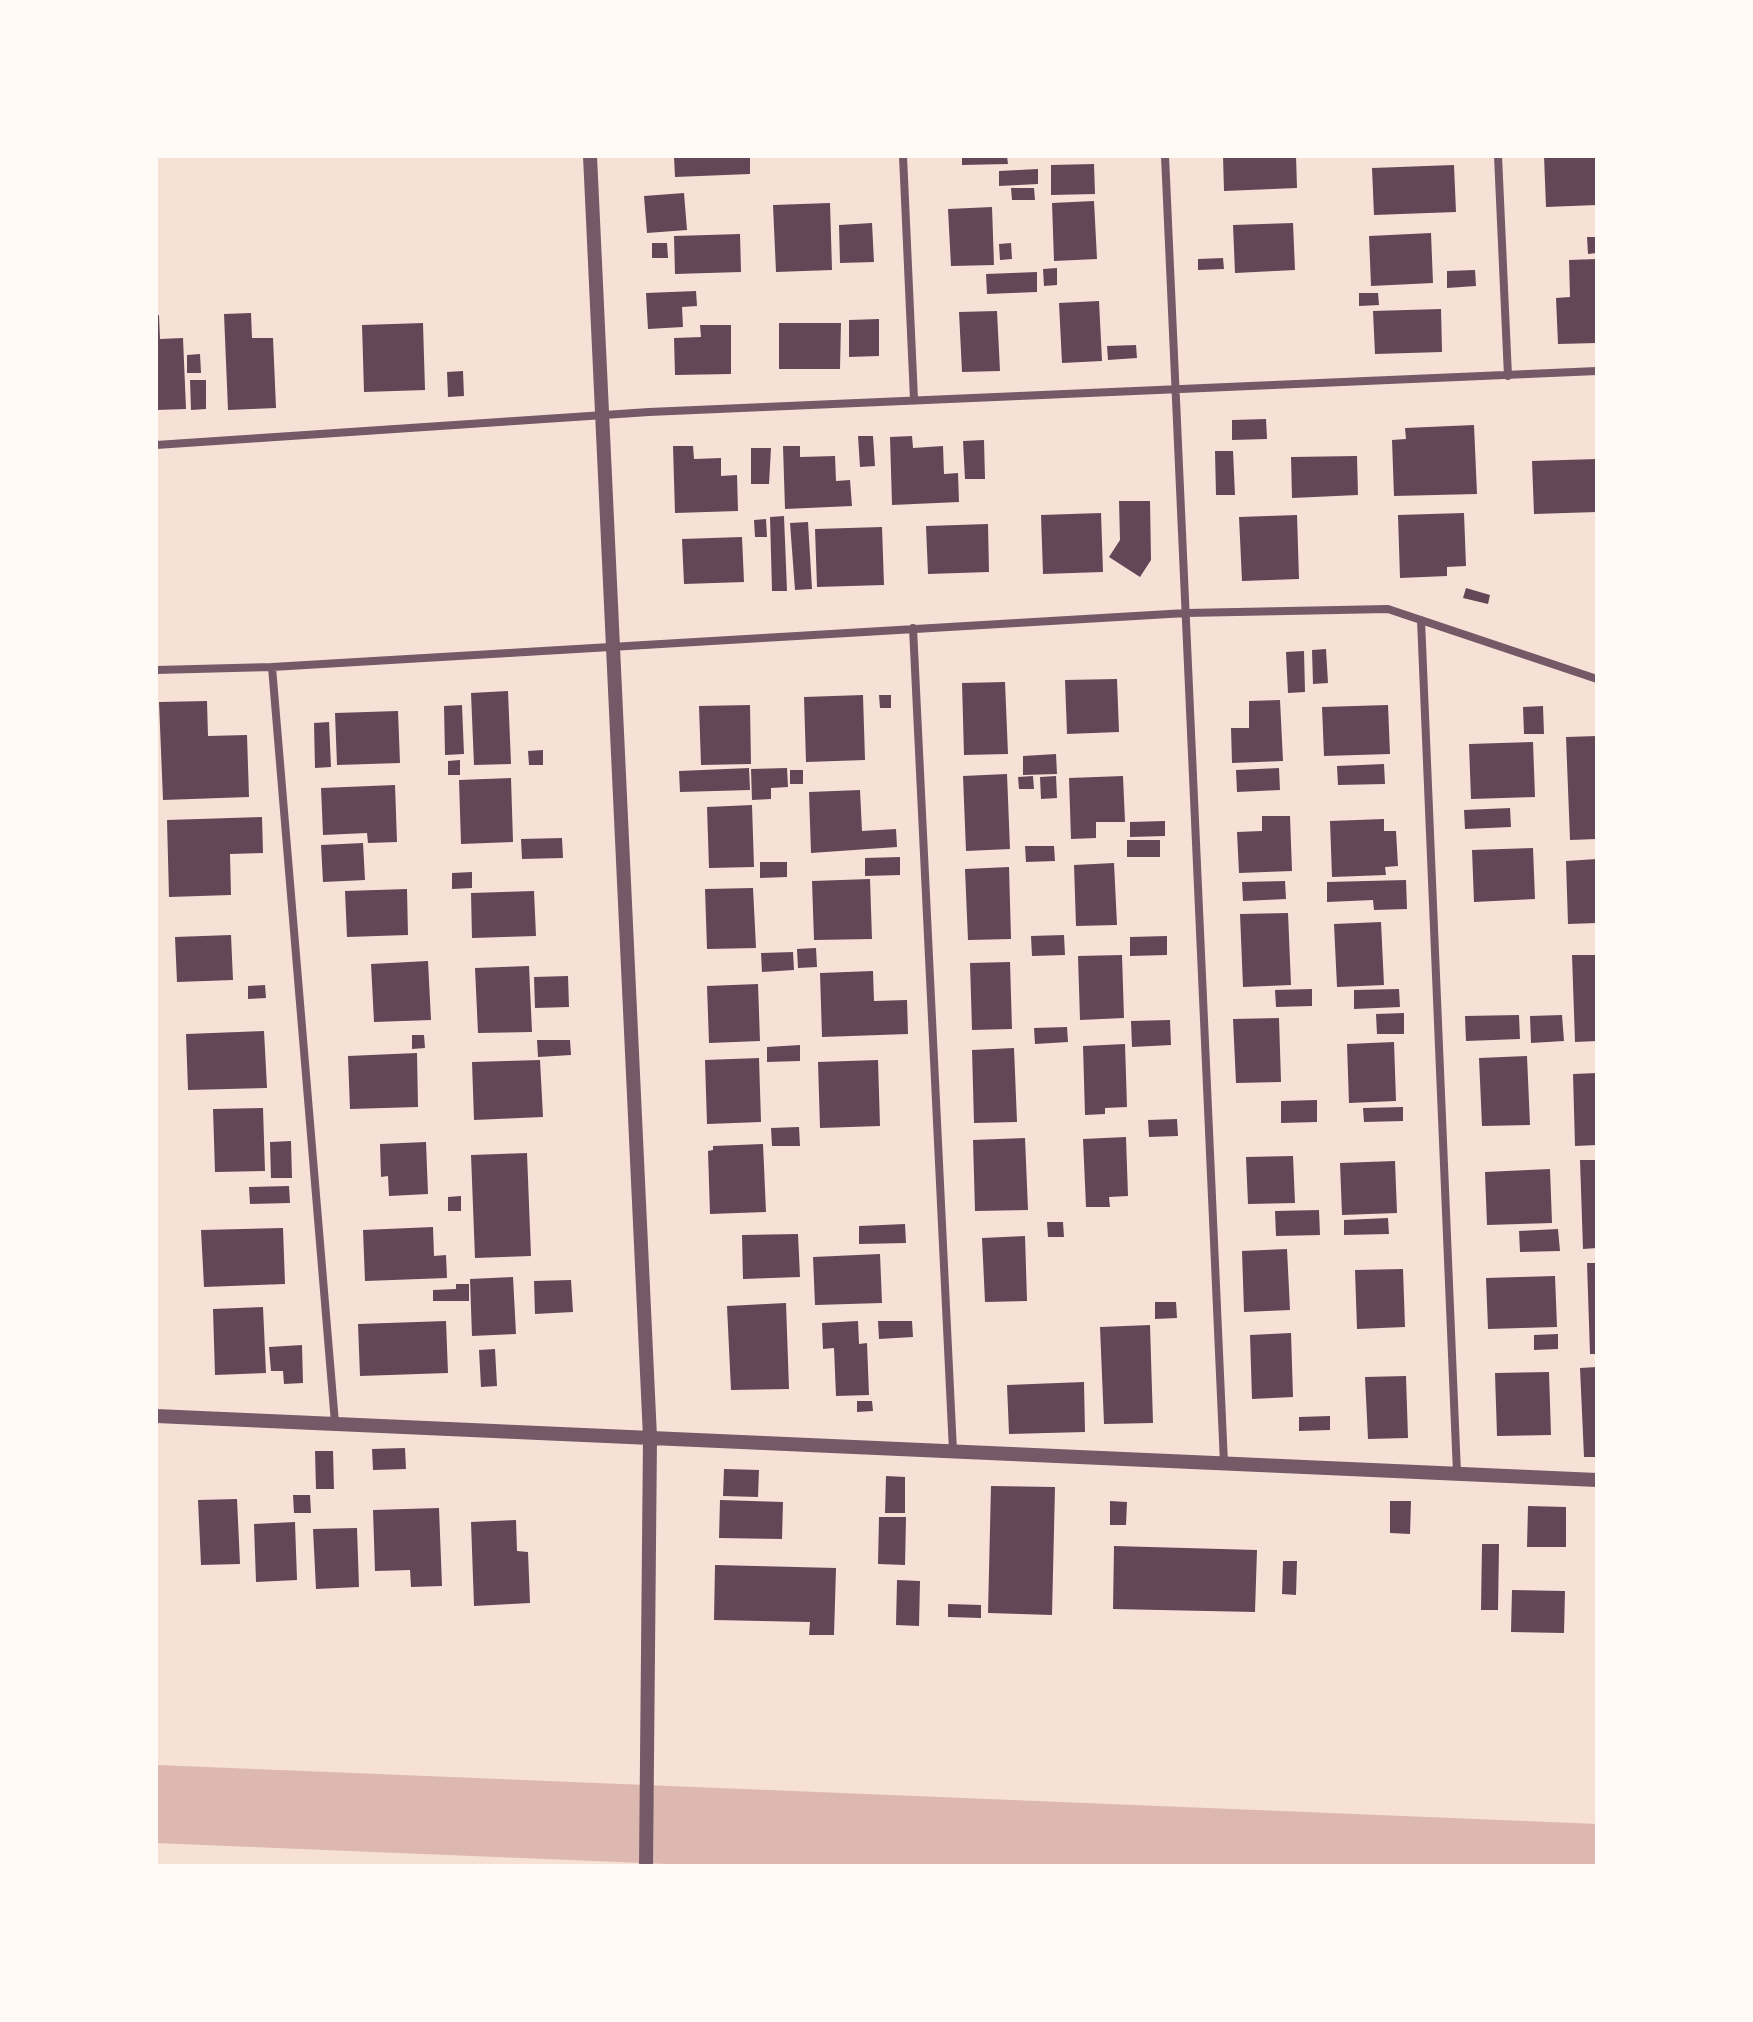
<!DOCTYPE html>
<style>
body{margin:0}
#map{position:relative;width:1753px;height:2022px;overflow:hidden;background:#f7e1d7;font-family:"Sofia Sans Condensed",sans-serif}
canvas{display:block}
.frame{position:absolute;inset:0;border:158px solid #fffaf5;pointer-events:none}
</style>
<div id="map">
<canvas width="1753" height="2022"></canvas>
<div class="frame"></div>
</div>
<script>
const context = document.querySelector('canvas').getContext('2d');
context.lineJoin = 'round';
function stroke(path, color, width, dash) {
  context.strokeStyle = color;
  context.lineWidth = width;
  context.lineCap = dash ? 'butt' : 'round';
  context.setLineDash(dash || []);
  context.stroke(path);
}
function fill(path, color) {
  context.fillStyle = color;
  context.fill(path, 'evenodd');
}
stroke(new Path2D(`
 M156,1804l1441,59`), '#dcb8b0', 78);
fill(new Path2D(`
 M750,156v18l-75,3 -1,-20z
 M962,156h45l1,8 -46,1z
 M1223,156h73l1,32 -73,3z
 M1544,156h53v49l-51,2z
 M1094,164l1,30 -44,1v-30z
 M1454,165l2,47 -82,3 -2,-47z
 M1038,169v15l-39,2v-15z
 M1011,188h23l1,12h-23z
 M684,193l3,37 -40,3 -3,-37z
 M1094,201l3,58 -43,2 -2,-58z
 M830,203l2,67 -56,2 -3,-67z
 M992,207l2,58 -43,1 -3,-57z
 M872,223l2,39 -34,1 -1,-38z
 M1293,223l2,47 -60,3 -2,-48z
 M1431,233l2,50 -62,3 -2,-50z
 M740,234l1,38 -66,2 -1,-38z
 M1587,237h10v16l-9,1z
 M652,243h15l1,15h-16z
 M1011,243l1,16 -12,1 -1,-16z
 M1223,258l1,11 -26,1v-11z
 M1597,259v84l-39,1 -2,-46 14,-1 -1,-37z
 M1057,268v17l-13,1 -1,-17z
 M1475,270l1,16 -29,2v-17z
 M1037,272v20l-50,2 -1,-20z
 M696,291l1,15 -15,1 1,20 -35,2 -2,-36z
 M1359,293h19l1,12 -20,1z
 M1099,301l3,60 -40,2 -3,-60z
 M1441,309l1,43 -67,2 -2,-43z
 M997,311l3,60 -38,1 -3,-60z
 M251,313l1,25h21l3,70 -48,2 -4,-96z
 M156,315h3l1,24 23,-1 3,71 -30,1z
 M879,319v37l-30,1v-37z
 M423,323l2,67 -61,2 -2,-67z
 M779,323h62l-1,46h-61z
 M700,325h31v49l-56,1 -1,-37 27,-1z
 M1136,345l1,13 -29,2 -1,-14z
 M200,354l1,19h-14v-18z
 M463,371l1,25 -16,1 -1,-25z
 M190,380h16v29l-15,1z
 M1266,419l1,20 -35,1v-20z
 M1474,425l3,69 -83,2 -2,-56 14,-1 -1,-11z
 M858,436h15l2,30 -15,1z
 M912,436l1,12 30,-2 1,28 14,-1 1,29 -67,3 -2,-68z
 M984,440l1,39h-20l-2,-38z
 M673,446h20l1,13 27,-1v18l16,-1 1,36 -63,2z
 M783,446h17v11l35,-1 1,25 14,-1 2,26 -67,3z
 M751,448h20l-2,36h-18z
 M1215,451h18l2,44h-19z
 M1357,456l1,39 -66,3 -1,-41z
 M1597,459v53l-63,2 -2,-53z
 M1119,501h31l1,59 -11,17 -31,-20 11,-17z
 M1101,513l2,59 -60,2 -2,-59z
 M1464,513l2,53 -19,1v9l-47,2 -2,-63z
 M1297,515l2,64 -57,2 -3,-64z
 M784,516l3,75h-15l-2,-74z
 M766,519l1,18h-12l-1,-17z
 M808,522l4,67 -17,1 -5,-67z
 M988,524l1,48 -61,2 -2,-48z
 M882,527l2,58 -67,2 -2,-58z
 M742,537l2,45 -60,2 -2,-45z
 M1466,588l24,7 -2,9 -25,-6z
 M1326,649l2,34 -15,1 -1,-34z
 M1304,651l1,41 -17,1 -2,-41z
 M1117,679l2,53 -52,2 -2,-54z
 M1005,682l3,72 -44,1 -2,-72z
 M508,691l3,73 -37,1 -3,-72z
 M863,695l2,65 -59,2 -2,-65z
 M879,695h12v13h-11z
 M1280,700l3,61 -51,2 -1,-35h18v-27z
 M207,701l1,35 39,-1 2,62 -86,3 -4,-98z
 M462,705l2,49 -19,1 -1,-49z
 M750,705l1,59 -50,1 -2,-59z
 M1388,705l2,49 -66,2 -2,-49z
 M1543,706l1,28h-20l-1,-27z
 M398,711l2,52 -63,2 -2,-52z
 M329,722l2,45 -16,1 -1,-45z
 M1597,736v103l-27,1 -4,-103z
 M1533,742l2,55 -64,2 -2,-55z
 M543,750v15h-14l-1,-14z
 M1056,754l1,20 -34,1v-19z
 M460,760v15h-12v-14z
 M1384,764l1,20 -47,1 -1,-19z
 M749,768l1,22 -70,2 -1,-21z
 M787,768l1,19 -17,1v11l-19,1 -1,-31z
 M1279,768l1,22 -43,2 -1,-22z
 M790,770h13v14h-13z
 M1007,774l3,75 -44,2 -3,-75z
 M1033,776l1,13h-15l-1,-12z
 M1056,776l1,22 -16,1 -1,-22z
 M1123,776l2,46h-29v16l-25,1 -2,-61z
 M511,778l2,64 -52,2 -2,-64z
 M395,785l2,57 -29,1 -1,-10 -44,2 -2,-47z
 M860,790l2,41 34,-2 1,18 -86,6 -2,-61z
 M752,805l2,62 -45,1 -2,-61z
 M1510,808l1,19 -46,2 -1,-19z
 M1262,816h28l2,55 -53,2 -2,-41 25,-1z
 M262,817l1,36 -33,1 1,41 -62,2 -2,-77z
 M1384,819v12h12l2,35 -13,1 1,8 -54,2 -2,-56z
 M1165,821v15l-35,1v-15z
 M562,838l1,20 -41,1 -1,-20z
 M1127,840h33v17h-33z
 M363,843l2,37 -42,2 -2,-37z
 M1025,846h29l1,15 -29,1z
 M1533,848l2,51 -61,3 -2,-52z
 M900,857v18l-35,1v-18z
 M1597,859v64l-29,1 -2,-63z
 M760,862h27v15l-27,1z
 M1114,863l3,62 -41,1 -2,-61z
 M1009,867l2,72 -43,1 -3,-71z
 M472,872v16l-20,1v-16z
 M870,879l2,60 -58,1 -2,-59z
 M1406,880l1,29 -33,1 -1,-10 -46,2v-20z
 M1285,881l1,18 -43,2 -1,-19z
 M753,888l3,60 -49,1 -2,-60z
 M407,889l1,46 -61,2 -2,-46z
 M534,891l2,45 -64,2 -1,-45z
 M1288,913l3,72 -48,2 -3,-73z
 M1381,922l3,63 -47,2 -3,-63z
 M231,935l2,45 -56,2 -2,-45z
 M1064,935l1,20 -33,1 -1,-20z
 M1167,936v19l-37,1v-19z
 M816,948l1,19 -19,1 -1,-19z
 M793,952l1,18 -32,2 -1,-19z
 M1122,955l2,63 -44,2 -2,-64z
 M1572,955h25v86l-22,1z
 M428,961l3,59 -57,2 -3,-58z
 M1010,962l2,67 -40,1 -2,-67z
 M529,966l3,66 -54,1 -3,-65z
 M873,971l1,30 33,-1 1,34 -86,3 -2,-64z
 M568,976l1,31 -34,1 -1,-31z
 M758,984l2,57 -51,2 -2,-57z
 M265,985l1,13 -18,1v-13z
 M1312,989v17l-36,1 -1,-17z
 M1399,989l1,18 -46,2v-19z
 M1404,1013v21h-27l-1,-20z
 M1519,1015l1,24 -54,2 -1,-25z
 M1562,1015l2,26 -33,2 -1,-27z
 M1279,1018l2,64 -45,1 -3,-64z
 M1170,1020l1,25 -39,2 -1,-26z
 M1067,1027l1,15 -33,2 -1,-16z
 M264,1031l3,57 -79,2 -2,-56z
 M412,1035h12l1,13 -13,1z
 M537,1040h33l1,15 -33,2z
 M1394,1042l2,59 -47,2 -2,-59z
 M1125,1044l2,63 -22,1v6l-20,1 -2,-69z
 M800,1045v16l-33,1v-15z
 M1014,1048l3,74 -43,1 -2,-73z
 M417,1053l1,54 -68,2 -2,-53z
 M1527,1056l3,69 -48,1 -3,-68z
 M759,1058l2,64 -54,2 -2,-64z
 M540,1060l3,57 -69,3 -2,-58z
 M878,1060l2,66 -60,2 -2,-66z
 M1597,1073v72l-22,1 -2,-72z
 M1317,1100v22l-36,1v-22z
 M1403,1107v14l-39,1 -1,-14z
 M263,1108l2,63 -50,1 -2,-63z
 M1177,1119l1,17 -29,1 -1,-17z
 M799,1127l1,19h-28l-1,-18z
 M1126,1137l2,59 -19,1 1,10h-24l-3,-68z
 M1025,1138l3,72 -53,1 -2,-71z
 M291,1141l1,37h-21l-1,-36z
 M426,1142l2,52 -39,2 -1,-20 -7,1 -1,-33z
 M763,1144l3,68 -56,2 -2,-63 5,-1v-4z
 M527,1153l4,103 -56,2 -4,-103z
 M1293,1156l2,47 -47,1 -2,-47z
 M1580,1160h17v88l-14,1z
 M1395,1161l2,52 -55,2 -2,-52z
 M1550,1169l2,54 -65,2 -2,-53z
 M289,1186l1,17 -40,1 -1,-17z
 M461,1196v15h-13v-14z
 M1319,1210l1,25 -44,1 -1,-25z
 M1388,1218l1,16 -45,1v-15z
 M1047,1222h16l1,15h-16z
 M905,1224l1,19 -47,1v-18z
 M433,1227l1,29 12,-1 1,23 -82,3 -2,-51z
 M283,1228l2,56 -81,3 -3,-57z
 M1558,1229l2,22 -40,1 -1,-21z
 M798,1234l2,43 -57,2 -1,-44z
 M1025,1236l2,65 -42,1 -3,-64z
 M1287,1249l3,61 -46,2 -2,-61z
 M880,1254l2,49 -67,2 -2,-48z
 M1587,1263h10v91h-7z
 M1403,1269l2,58 -48,2 -2,-59z
 M1555,1276l2,51 -69,2 -2,-51z
 M513,1277l3,57 -44,2 -2,-57z
 M571,1280l2,32 -38,2 -1,-33z
 M456,1284h13v17h-36v-11l23,-1z
 M1155,1302h21l1,16 -22,1z
 M786,1303l3,86 -58,1 -4,-84z
 M263,1307l3,66 -51,2 -2,-66z
 M446,1321l2,52 -88,3 -2,-52z
 M858,1321l1,23 8,-1 2,52 -33,1 -2,-48 -11,1 -1,-26z
 M878,1321h34l1,16 -34,2z
 M1150,1325l3,98 -49,1 -4,-97z
 M1291,1333l2,64 -41,2 -2,-64z
 M1558,1334v15l-24,1v-15z
 M302,1345l1,38 -19,1 -1,-13h-12l-2,-24z
 M495,1349l2,37 -16,1 -2,-37z
 M1597,1367v90h-13l-4,-89z
 M1549,1372l2,63 -54,1 -2,-63z
 M1406,1376l2,62 -40,1 -3,-62z
 M1084,1382l1,50 -76,2 -2,-49z
 M857,1401h15l1,10 -16,1z
 M1330,1416v14l-31,1v-14z
 M405,1448l1,21 -33,1 -1,-21z
 M315,1451h18l1,38h-18z
 M724,1469l35,1 -1,27 -35,-1z
 M886,1476l19,1v36h-20z
 M991,1486l64,1 -3,128 -64,-2z
 M293,1495h17l1,18h-17z
 M237,1499l3,65 -39,1 -3,-65z
 M720,1500l63,2 -1,37 -63,-1z
 M1110,1501l17,1 -1,23h-16z
 M1390,1501h21l-1,33 -20,-1z
 M1528,1506l38,1v40h-39z
 M439,1508l3,78 -31,1 -1,-17 -35,1 -2,-61z
 M879,1517h27l-1,48 -27,-1z
 M516,1520l1,31 11,1 2,51 -56,3 -3,-84z
 M295,1522l2,58 -41,2 -2,-58z
 M357,1528l2,59 -43,2 -3,-60z
 M1482,1544h17l-1,66h-17z
 M1114,1546l143,4 -2,62 -142,-3z
 M1283,1561h14l-1,34 -14,-1z
 M715,1565l121,3 -2,67h-25l1,-13 -96,-2z
 M897,1580l23,1 -1,45 -23,-1z
 M1512,1590l53,1 -1,42 -53,-1z
 M948,1604l33,1v13l-33,-1z`), '#644757');
stroke(new Path2D(`
 M903,156l11,243
 M1165,156l59,1307
 M1498,156l10,220
 M156,445l493,-33 948,-41
 M1421,620l36,853
 M913,628l40,823
 M272,667l63,756
 M156,670l116,-3 914,-54 202,-4 209,70`), '#755966', 8);
stroke(new Path2D(`
 M590,156l60,1281 -4,429
 M156,1416l1441,64`), '#755966', 14);
</script>
